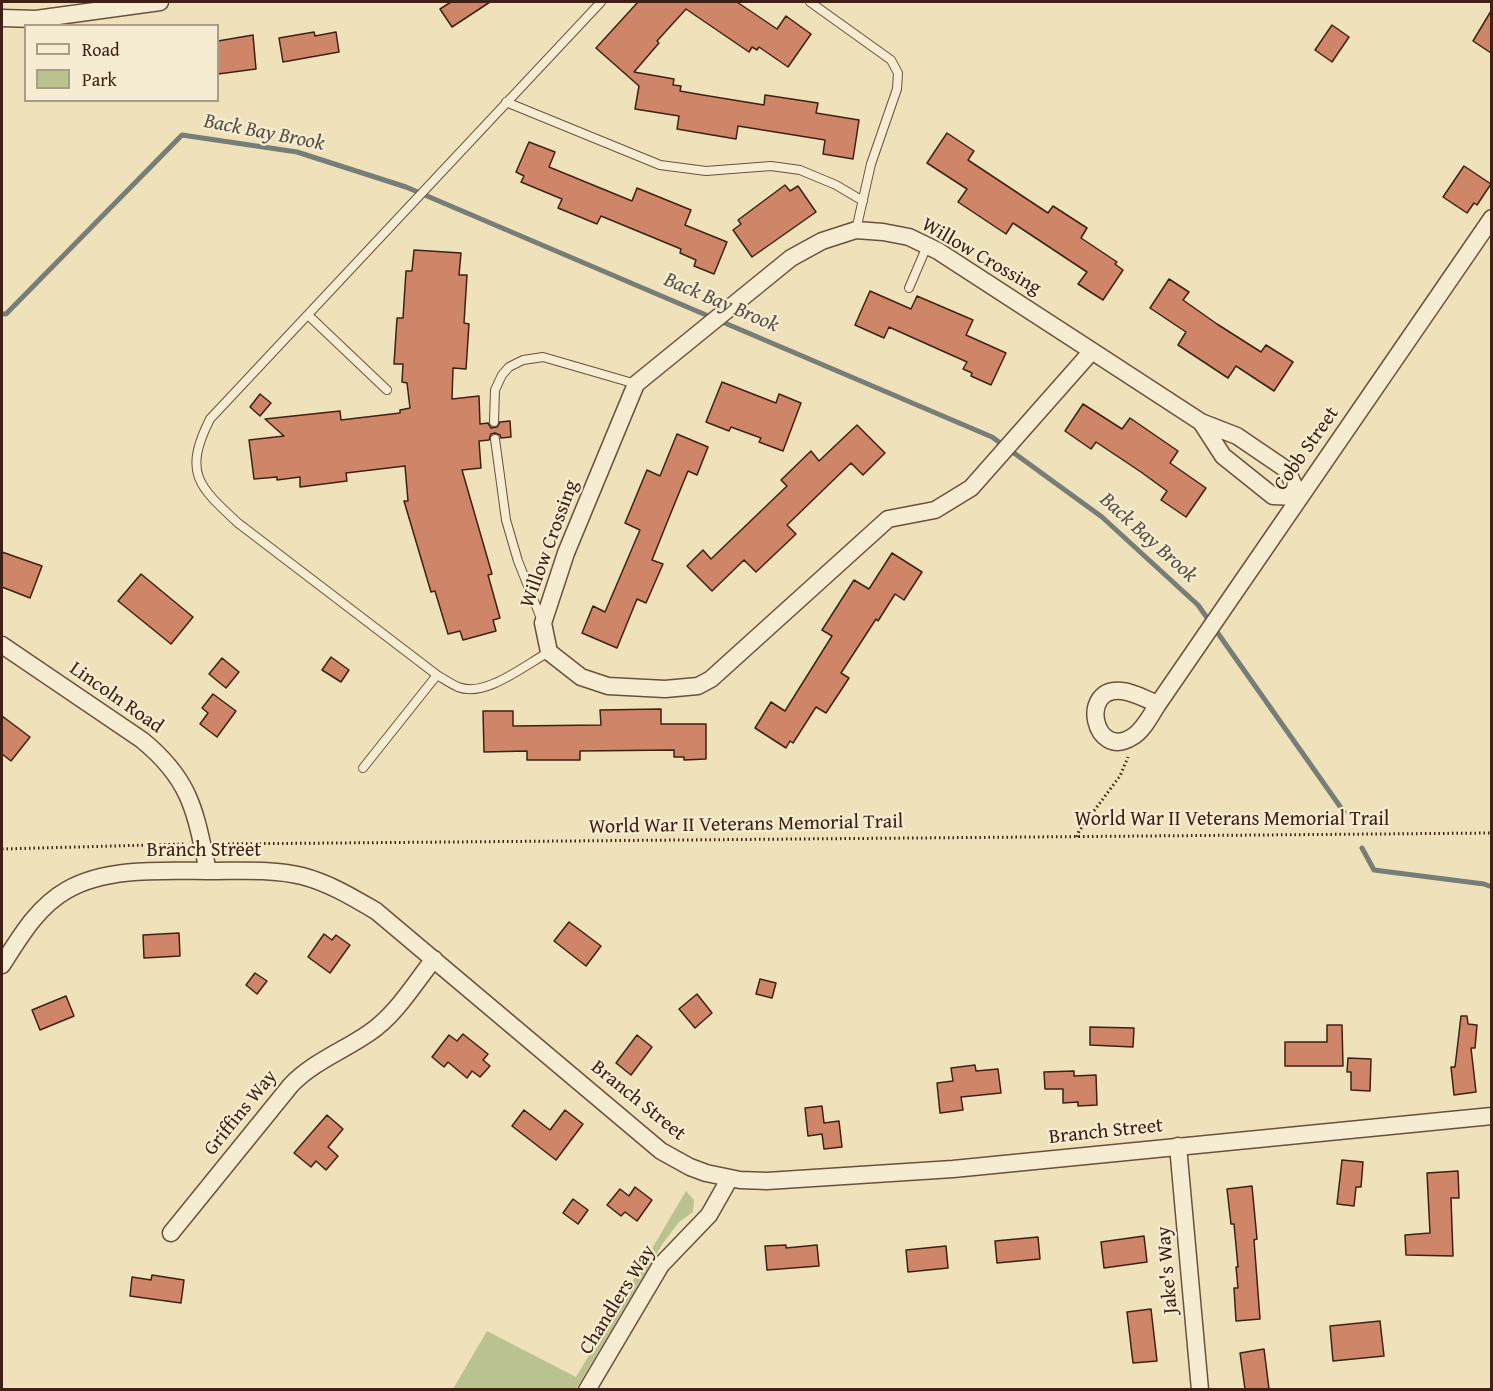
<!DOCTYPE html>
<style>
body{margin:0}
#map{position:relative;width:1493px;height:1391px;overflow:hidden;background:#efe2ba;font-family:"Gentium Book Plus",serif}
canvas{display:block}
.frame{position:absolute;inset:0;border:3px solid #3e2114;pointer-events:none}
.legend{position:absolute;left:24px;top:24px;width:195px;height:78px;box-sizing:border-box;background:#f5ecd2;border:2px solid #ac9b86;margin:0;padding:8px 10px;list-style:none;font-size:18px;color:#3e2114}
.legend li{display:flex;align-items:center;gap:12px;height:30px}
.legend b{width:30px;border:2px solid #ac9b86}
</style>
<div id="map">
<canvas width="1493" height="1391"></canvas>
<div class="frame"></div>
<ul class="legend">
<li><b style="height:8px;background:#f5ecd2"></b>Road</li>
<li><b style="height:16px;background:#bac38f"></b>Park</li>
</ul>
</div>
<script>
const context = document.querySelector('canvas').getContext('2d');
context.lineJoin = 'round';
function fill(path, color) {
  context.fillStyle = color;
  context.fill(path, 'evenodd');
}
function stroke(path, color, width, dash) {
  context.strokeStyle = color;
  context.lineWidth = width;
  context.lineCap = dash ? 'butt' : 'round';
  context.setLineDash(dash || []);
  context.stroke(path);
}
function label(font, color, halo, rows, align = 'center') {
  context.font = font + ' "Gentium Book Plus",serif';
  context.lineWidth = 4.5;
  context.setLineDash([]);
  context.textBaseline = 'middle';
  context.strokeStyle = halo;
  context.fillStyle = color;
  for (const [text, x, y, turn = 0] of rows) {
    context.save();
    context.translate(x, y);
    context.rotate((+turn || 0) * Math.PI / 180);
    context.textAlign = isNaN(turn) ? turn : align;
    if (halo) context.strokeText(text, 0, 0);
    context.fillText(text, 0, 0);
    context.restore();
  }
}
fill(new Path2D(`
 M686,1191l8,9 -1,12 -14,10 -16,21 -87,146h-123l34,-58 89,46z`), '#bac38f');
stroke(new Path2D(`
 M2,314h4l176,-179 115,17 109,35 586,250 110,80 96,88 146,207
 M1362,848l12,22 110,14 8,3`), '#777e77', 5);
const building = new Path2D(`
 M451,2h39l-38,25 -12,-18z
 M638,2h99l40,27 9,-13 25,18 -23,33 -29,-20 -2,3 -5,-3 -3,5 -63,-43 -29,32 2,2 -25,29 40,7 -1,6 8,1 -1,5 23,4 61,10 1,-10 53,8 -2,10 43,7 -6,39 -30,-5 2,-14 -87,-14 -2,13 -59,-10 2,-13 -44,-7 4,-23 -43,-38z
 M1491,11v42l-18,-12z
 M1332,25l17,12 -17,25 -17,-12z
 M314,32l1,4 21,-4 3,20 -56,10 -4,-24z
 M253,35l3,34 -38,5v-33z
 M947,133l27,18 -6,9 80,53 5,-7 34,22 -6,10 36,24 -2,2 8,6 -20,30 -25,-16 9,-12 -74,-49 -7,11 -48,-32 9,-13 -40,-26z
 M529,142l26,10 -6,15 83,34 5,-13 54,22 -6,15 42,17 -13,32 -20,-8 2,-6 -16,-7 1,-4 -80,-33 -4,8 -39,-16 4,-9 -41,-17 3,-6 -8,-4z
 M1464,166l27,18 -14,21 -3,-2 -7,10 -24,-16z
 M785,185l5,6 8,-5 18,26 -64,45 -19,-27 8,-6 -3,-4z
 M414,250l47,3 -2,22h8l-3,48 5,1 -3,45 -13,-1 -1,31 27,-3 1,28 8,-1 3,5 6,-1 3,-5 10,-1 1,16 -10,1 -1,-3 -5,-2 -4,1 -2,6 -10,1 2,27 -19,2 30,104 -4,1 12,43 -7,2 3,11 -33,9 -3,-9 -12,3 -13,-43 -4,1 -27,-91h4l-3,-35 -59,7 1,8 -47,6v-10l-23,3v-3l-23,2 -5,-39 35,-4 -19,-17 75,-8 1,9 59,-7v-3l10,-2 -3,-25 -5,-1 1,-18h-9l3,-46h6l3,-47h6z
 M1169,279l20,13 -6,8 34,24 44,28 5,-7 27,17 -19,29 -38,-25 -8,12 -50,-33 8,-13 -36,-24z
 M870,291l41,18 6,-13 56,24 -7,15 40,18 -15,32 -20,-9 1,-3 -9,-4 4,-7 -78,-35 -5,11 -29,-13z
 M722,382l54,21 3,-9 22,9 -18,48 -24,-9 2,-4 -30,-11 -2,4 -23,-9z
 M260,394l11,9 -11,13 -10,-9z
 M1083,404l39,25 8,-11 48,33 -8,12 36,25 -20,29 -25,-17 6,-9 -26,-19 -45,-30 -5,7 -26,-18z
 M857,425l28,28 -22,22 -12,-12 -64,62 9,9 -40,38 -12,-12 -32,31 -25,-25 16,-16 8,9 76,-73 -6,-6 30,-29 8,10z
 M677,434l31,13 -11,28 -9,-4 -20,49 -16,40 11,4 -17,39 -9,-4 -20,49 -35,-15 11,-27 12,6 35,-82 -15,-7 22,-53 13,6z
 M2,552l40,14 -12,32 -28,-11z
 M892,553l30,19 -18,28 -9,-6 -17,27 -2,-2 -35,54 8,5 -23,35 -10,-6 -23,36 -3,-2 -4,7 -31,-20 16,-26 14,9 47,-75 -10,-6 32,-50 15,9z
 M141,574l52,43 -22,27 -53,-43z
 M331,657l18,13 -8,12 -19,-12z
 M222,658l17,14 -13,16 -17,-14z
 M213,694l23,17 -19,26 -17,-13 8,-11 -6,-5z
 M661,709v15h45v35l-22,1v-3h-10v-7l-94,1v9h-53v-9l-43,1 -1,-41h30v15l88,-1 -1,-15z
 M2,716l28,21 -19,24 -9,-7z
 M569,922l32,24 -15,20 -32,-25z
 M179,933l1,23 -36,2 -1,-23z
 M324,934l8,6 4,-5 14,10 -20,28 -22,-16z
 M255,973l12,8 -10,13 -11,-9z
 M760,979l16,4 -4,15 -16,-4z
 M697,994l15,19 -17,15 -16,-19z
 M66,996l8,20 -34,14 -8,-20z
 M1461,1016h6l1,8 9,1 -2,23h-4l5,44 -22,3 -3,-28h4z
 M1327,1025h15l1,41h-58v-24h42z
 M1090,1027l44,1 -1,19 -43,-2z
 M463,1034l25,20 -5,6 7,6 -10,11 -8,-6 -5,7 -19,-16 -4,5 -12,-10 17,-22 8,6z
 M637,1035l15,12 -21,28 -15,-12z
 M1348,1058l23,1 -1,32 -19,-1v-18h-4z
 M975,1065l1,6 22,-2 3,24 -40,4 2,13 -23,3 -3,-30 16,-2 -2,-13z
 M1074,1071v5l22,-1 1,30 -19,1v-4l-15,1v-14h-18l-1,-17z
 M822,1106l2,17 15,-2 3,26 -18,2 -2,-15 -14,2 -3,-28z
 M524,1110l26,20 15,-20 18,14 -27,36 -44,-34z
 M327,1115l16,14 -15,18 10,9 -12,14 -10,-9 -5,6 -17,-14z
 M1342,1160l21,2 -2,25h-5l-2,19 -17,-2z
 M1458,1171l1,27h-8l2,58 -47,-1 -1,-20 25,-2 -3,-60z
 M1252,1186l5,53 -3,1 6,79 -24,2 -2,-33h4l-2,-21h2l-4,-43h-3l-4,-35z
 M635,1187l17,13 -15,21 -12,-9 -4,4 -14,-11 13,-16 9,7z
 M573,1199l15,11 -10,14 -15,-11z
 M1144,1236l3,26 -43,6 -3,-26z
 M1038,1237l2,22 -43,4 -2,-22z
 M786,1245v3l31,-3 2,21 -52,4 -2,-24z
 M946,1246l2,22 -40,4 -2,-22z
 M152,1275l32,5 -3,23 -51,-7 2,-19 19,3z
 M1151,1309l6,52 -24,2 -6,-51z
 M1380,1321l4,35 -51,5 -3,-35z
 M1264,1349l5,40h-24l-5,-36z`);
fill(building, '#cf8668');
stroke(building, '#3e2114', 1.5);
const service = new Path2D(`
 M810,2l81,58 7,13 -1,16 -26,75 -15,66
 M506,102l154,63 46,6 65,-5 29,4 36,15 27,16
 M909,288l18,-42
 M308,315l79,75
 M494,422l1,-32 7,-15 7,-8 14,-7 20,-3 93,27
 M495,439l11,81 12,41 24,60
 M549,652c-24,13 -64,46 -91,35 -7,-3 -14,-8 -21,-12l-199,-152c-40,-37 -55,-50 -28,-104l391,-417
 M363,768l74,-93`);
const minor = new Path2D(`
 M2,18l34,1 124,-17
 M1092,351l-154,-100 -29,-14 -26,-5 -27,-2 -34,11 -31,17 -155,126 -70,169 -23,70 6,29 32,25 27,9 57,3 33,-3 13,-7 177,-160 47,-9 36,-22 121,-137 109,71 36,14 50,34 12,27 -26,-1 -50,-40 -22,-34
 M2,645l140,95c50,41 53,72 66,131
 M1158,704c-11,-4 -24,-12 -36,-13 -44,-5 -28,70 10,46 11,-6 19,-22 26,-33l334,-486
 M2,965c18,-28 35,-58 65,-75 41,-24 102,-19 148,-19 29,0 59,-2 87,5 27,7 50,21 74,35l285,240 29,16 16,6 34,7 27,1 186,-12 539,-53
 M1178,1146l22,244
 M171,1233l120,-148c22,-23 52,-34 78,-52 27,-18 45,-49 65,-74
 M587,1390l74,-125 48,-50 21,-37`);
stroke(service, '#6a513e', 10);
stroke(minor, '#6a513e', 19);
stroke(new Path2D(`
 M1077,837l2,-6 41,-55 8,-19
 M219,844l1273,-11
 M2,849l184,-5`), '#3e2114', 3, [1.5, 3]);
stroke(service, '#f5ecd2', 8);
stroke(minor, '#f5ecd2', 16);
label('20px', '#3e2114', '#f5ecd2', [
 ["Willow Crossing",981,257,30],
 ["Cobb Street",1307,449,-55],
 ["Willow Crossing",550,544,-70],
 ["Lincoln Road",116,698,35],
 ["World War II Veterans Memorial Trail",1232,820],
 ["World War II Veterans Memorial Trail",746,825,-1],
 ["Branch Street",204,851],
 ["Branch Street",638,1101,39],
 ["Griffins Way",241,1113,-51],
 ["Branch Street",1106,1132,-6],
 ["Jake's Way",1168,1270,-95],
 ["Chandlers Way",618,1300,-58]
]);
label('italic 21px', '#5a5046', '#f5ecd2', [
 ["Back Bay Brook",264,133,11],
 ["Back Bay Brook",721,303,23],
 ["Back Bay Brook",1148,538,42]
]);
</script>
